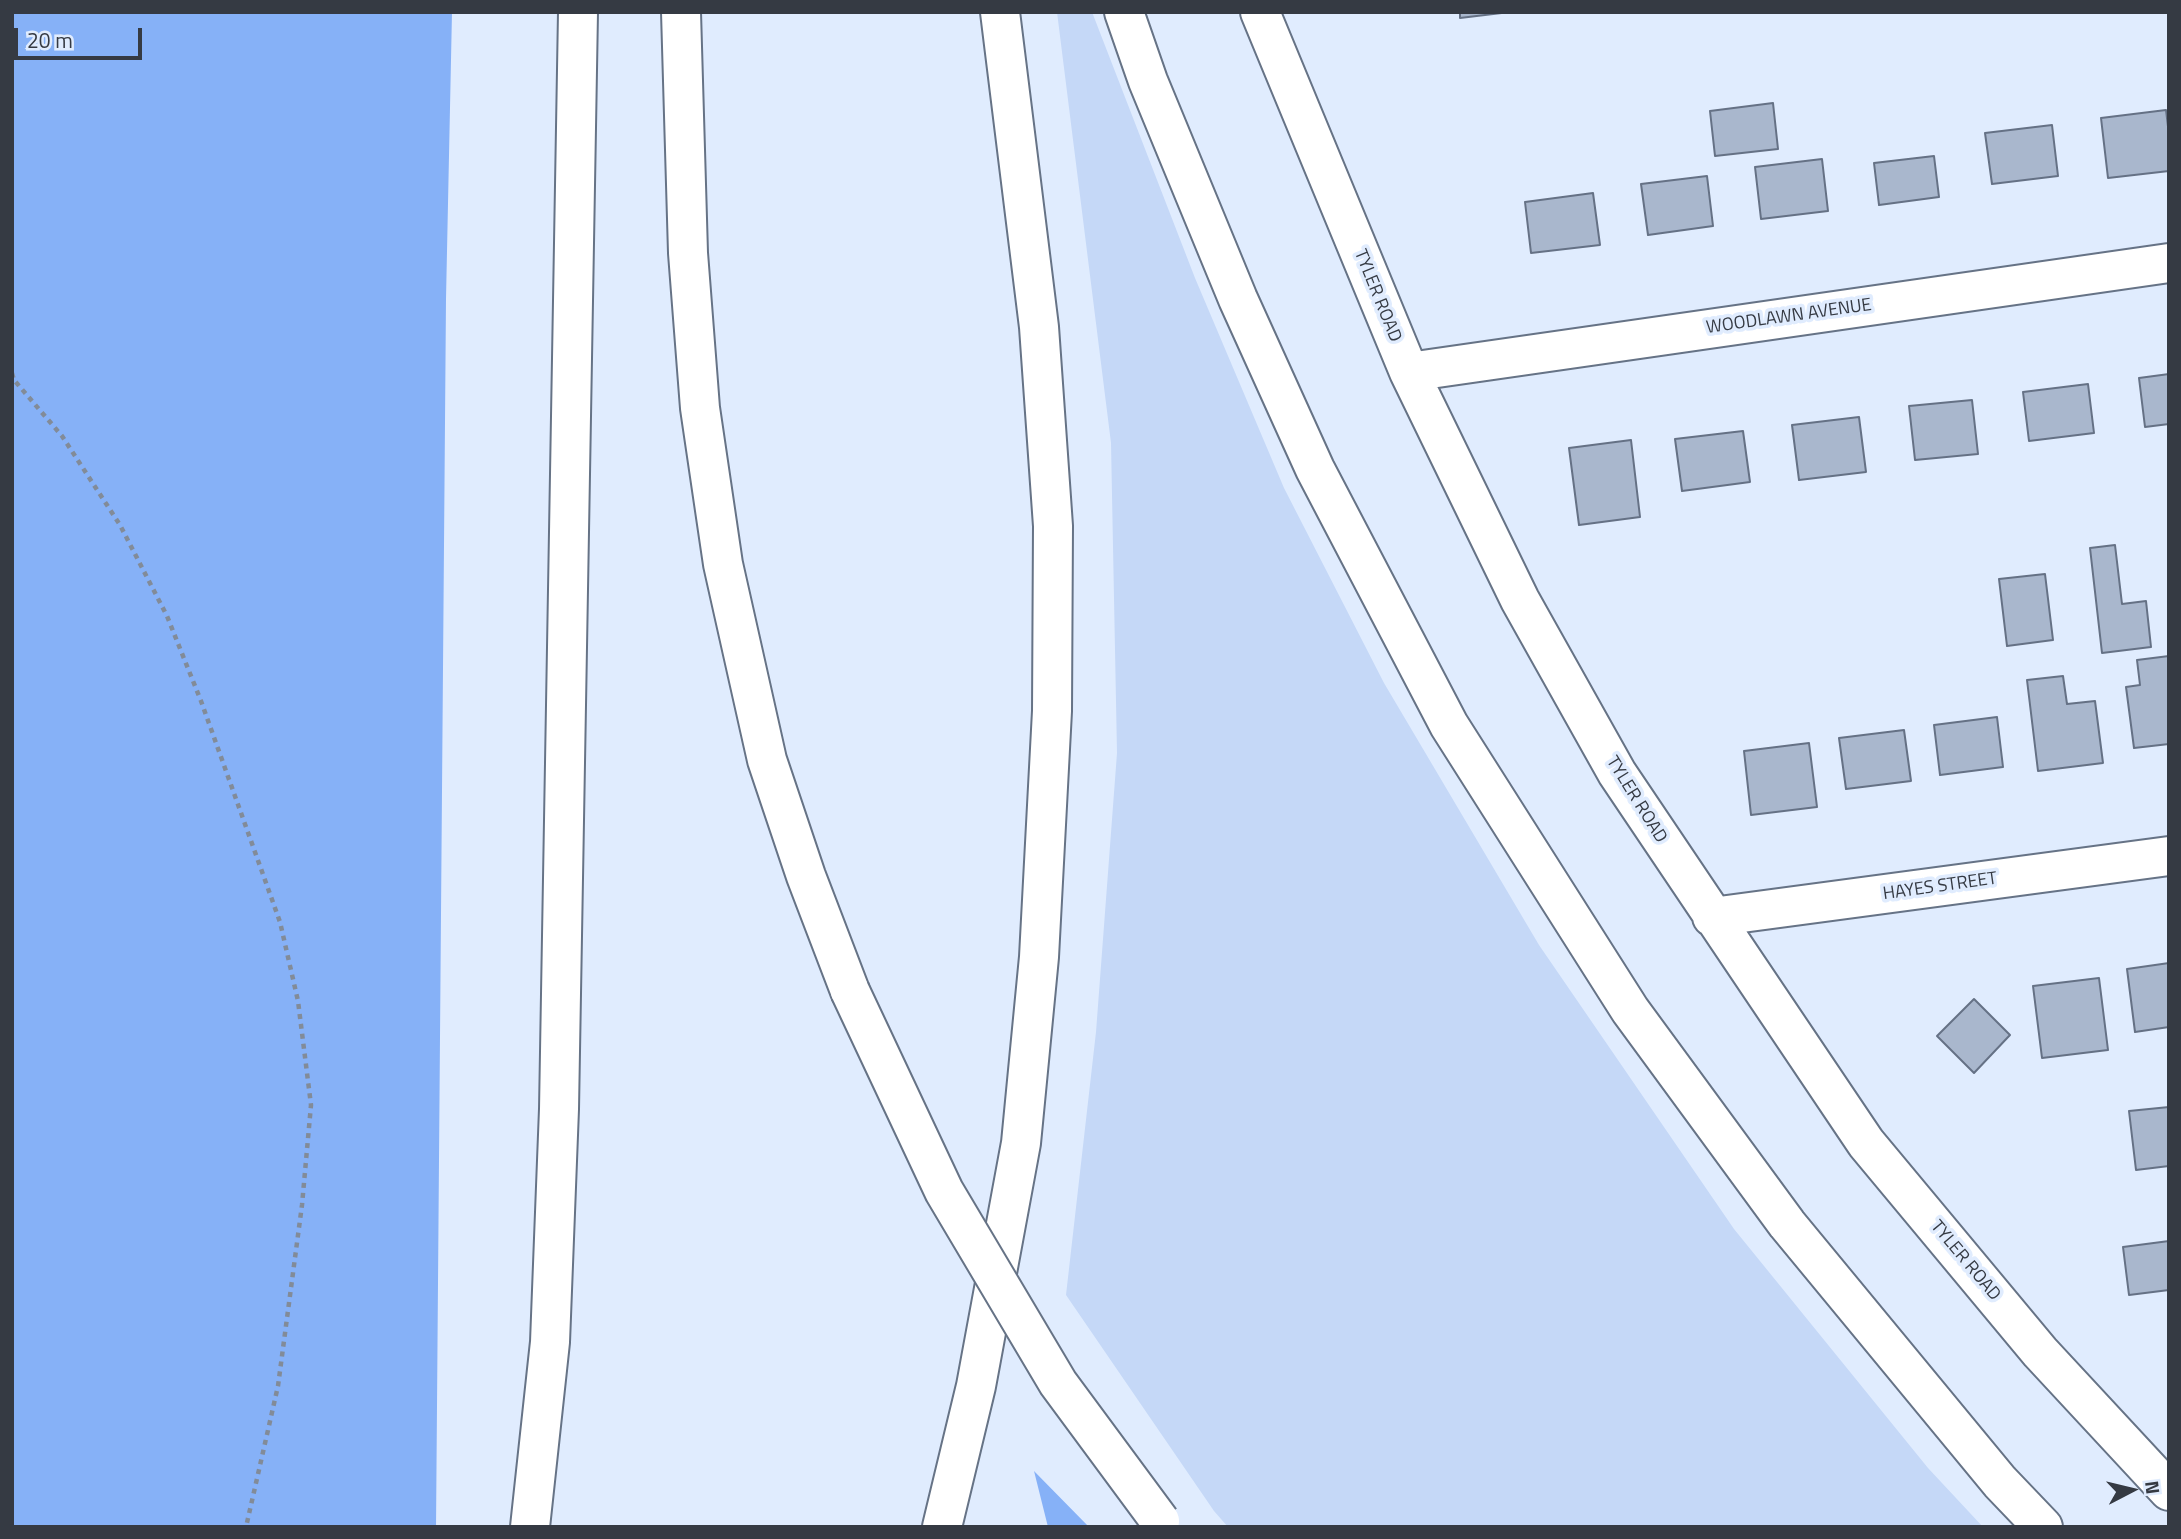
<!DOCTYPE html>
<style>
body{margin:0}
#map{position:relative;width:2181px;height:1539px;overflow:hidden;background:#e0ecfe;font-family:"Titillium Web",sans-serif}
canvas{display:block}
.frame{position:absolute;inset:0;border:14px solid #353a43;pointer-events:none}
.north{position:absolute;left:2097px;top:1455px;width:70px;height:70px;-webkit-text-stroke:5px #e0ecfe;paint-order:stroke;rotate:83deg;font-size:19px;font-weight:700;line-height:28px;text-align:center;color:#353a43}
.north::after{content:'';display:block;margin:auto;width:24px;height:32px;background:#353a43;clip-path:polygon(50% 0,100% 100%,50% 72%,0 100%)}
.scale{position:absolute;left:14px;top:28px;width:128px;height:32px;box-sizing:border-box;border:4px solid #353a43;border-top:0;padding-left:9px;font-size:21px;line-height:24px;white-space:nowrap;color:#353a43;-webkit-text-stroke:5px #e0ecfe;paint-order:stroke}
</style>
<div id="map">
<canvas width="2181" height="1539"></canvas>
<div class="frame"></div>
<div class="north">N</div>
<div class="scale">20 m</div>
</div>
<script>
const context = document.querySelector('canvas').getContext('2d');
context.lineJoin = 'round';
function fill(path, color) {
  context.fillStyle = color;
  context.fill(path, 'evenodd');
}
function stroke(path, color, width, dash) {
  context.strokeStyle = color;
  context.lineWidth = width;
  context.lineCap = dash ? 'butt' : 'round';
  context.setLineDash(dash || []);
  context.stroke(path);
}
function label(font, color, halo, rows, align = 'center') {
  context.font = font + ' "Titillium Web",sans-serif';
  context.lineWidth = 7;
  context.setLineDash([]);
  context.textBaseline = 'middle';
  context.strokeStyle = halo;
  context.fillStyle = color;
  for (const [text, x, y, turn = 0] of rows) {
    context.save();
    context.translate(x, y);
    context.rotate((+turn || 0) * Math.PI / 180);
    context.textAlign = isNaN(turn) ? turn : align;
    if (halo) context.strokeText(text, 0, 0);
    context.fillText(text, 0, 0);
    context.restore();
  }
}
fill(new Path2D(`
 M1057,12h35l103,266 89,210 100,195 155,262 195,284 194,239 55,59h-755l-14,-16 -148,-216 30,-263 21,-279 -6,-310z`), '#c5d8f7');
fill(new Path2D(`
 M12,12h440l-6,287 -10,1228h-424z
 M1034,1471l55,56h-41z`), '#86b1f7');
const building = new Path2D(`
 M1460,12h50l-50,6z
 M1773,103l5,46 -63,7 -5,-45z
 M2166,110l3,25v36l-61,7 -7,-60z
 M2052,125l6,51 -66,8 -7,-51z
 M1934,156l5,41 -60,8 -5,-42z
 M1822,159l6,52 -67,8 -6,-52z
 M1707,176l6,50 -65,9 -7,-51z
 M1593,193l7,52 -69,8 -6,-51z
 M2169,374v50l-24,3 -6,-49z
 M2088,384l6,49 -65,8 -6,-49z
 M1972,400l6,54 -63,6 -6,-54z
 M1859,417l7,55 -67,8 -7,-55z
 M1743,431l7,51 -68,9 -7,-52z
 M1631,440l9,77 -61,8 -10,-77z
 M2115,545l7,59 24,-3 5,46 -49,6 -12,-105z
 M2045,574l8,66 -46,6 -8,-67z
 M2169,656v88l-35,4 -8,-61 14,-2 -3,-25z
 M2063,676l4,28 28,-3 8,62 -65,8 -11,-91z
 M1997,717l6,50 -63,8 -6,-50z
 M1904,730l7,51 -65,8 -7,-51z
 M1809,743l8,64 -66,8 -7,-64z
 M2169,963v64l-34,5 -8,-63z
 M2099,978l9,72 -66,8 -9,-72z
 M1974,999l36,36 -36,38 -37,-37z
 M2169,1107v59l-33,4 -7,-59z
 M2169,1241v49l-40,5 -6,-48z`);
fill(building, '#a9b7cd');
stroke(building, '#657185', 2);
const minor = new Path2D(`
 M1260,12l149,360 111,228 97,173 249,370 174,209 129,139
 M1409,372l760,-109
 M1712,917l457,-61`);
const highway = new Path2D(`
 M681,12l7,241 12,155 23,156 44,196 39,116 44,115
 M1124,12l24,69 90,218 77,170 134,256 181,285 157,214 213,258 43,45
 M530,1527l20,-185 9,-233 19,-1097
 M942,1527l34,-141 45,-243 18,-186 13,-246 1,-185 -14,-199 -39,-315`);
stroke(minor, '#667386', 42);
stroke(highway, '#667386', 42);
stroke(new Path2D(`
 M12,373l2,7 48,56 58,89 47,91 34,85 79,221 18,79 13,104 -9,100 -24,181 -32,141`), '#828b98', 4.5, [5, 5]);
stroke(minor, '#fff', 38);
stroke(highway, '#fff', 38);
const highwayBridge = new Path2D(`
 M850,991l94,200 114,192 102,138`);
stroke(highwayBridge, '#667386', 42, []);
stroke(highwayBridge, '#fff', 38);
label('18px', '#353a43', '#e0ecfe', [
 ["TYLER ROAD",1377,296,68],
 ["WOODLAWN AVENUE",1789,317,-8],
 ["TYLER ROAD",1636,800,58],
 ["HAYES STREET",1940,887,-8],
 ["TYLER ROAD",1965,1261,50]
]);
</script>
